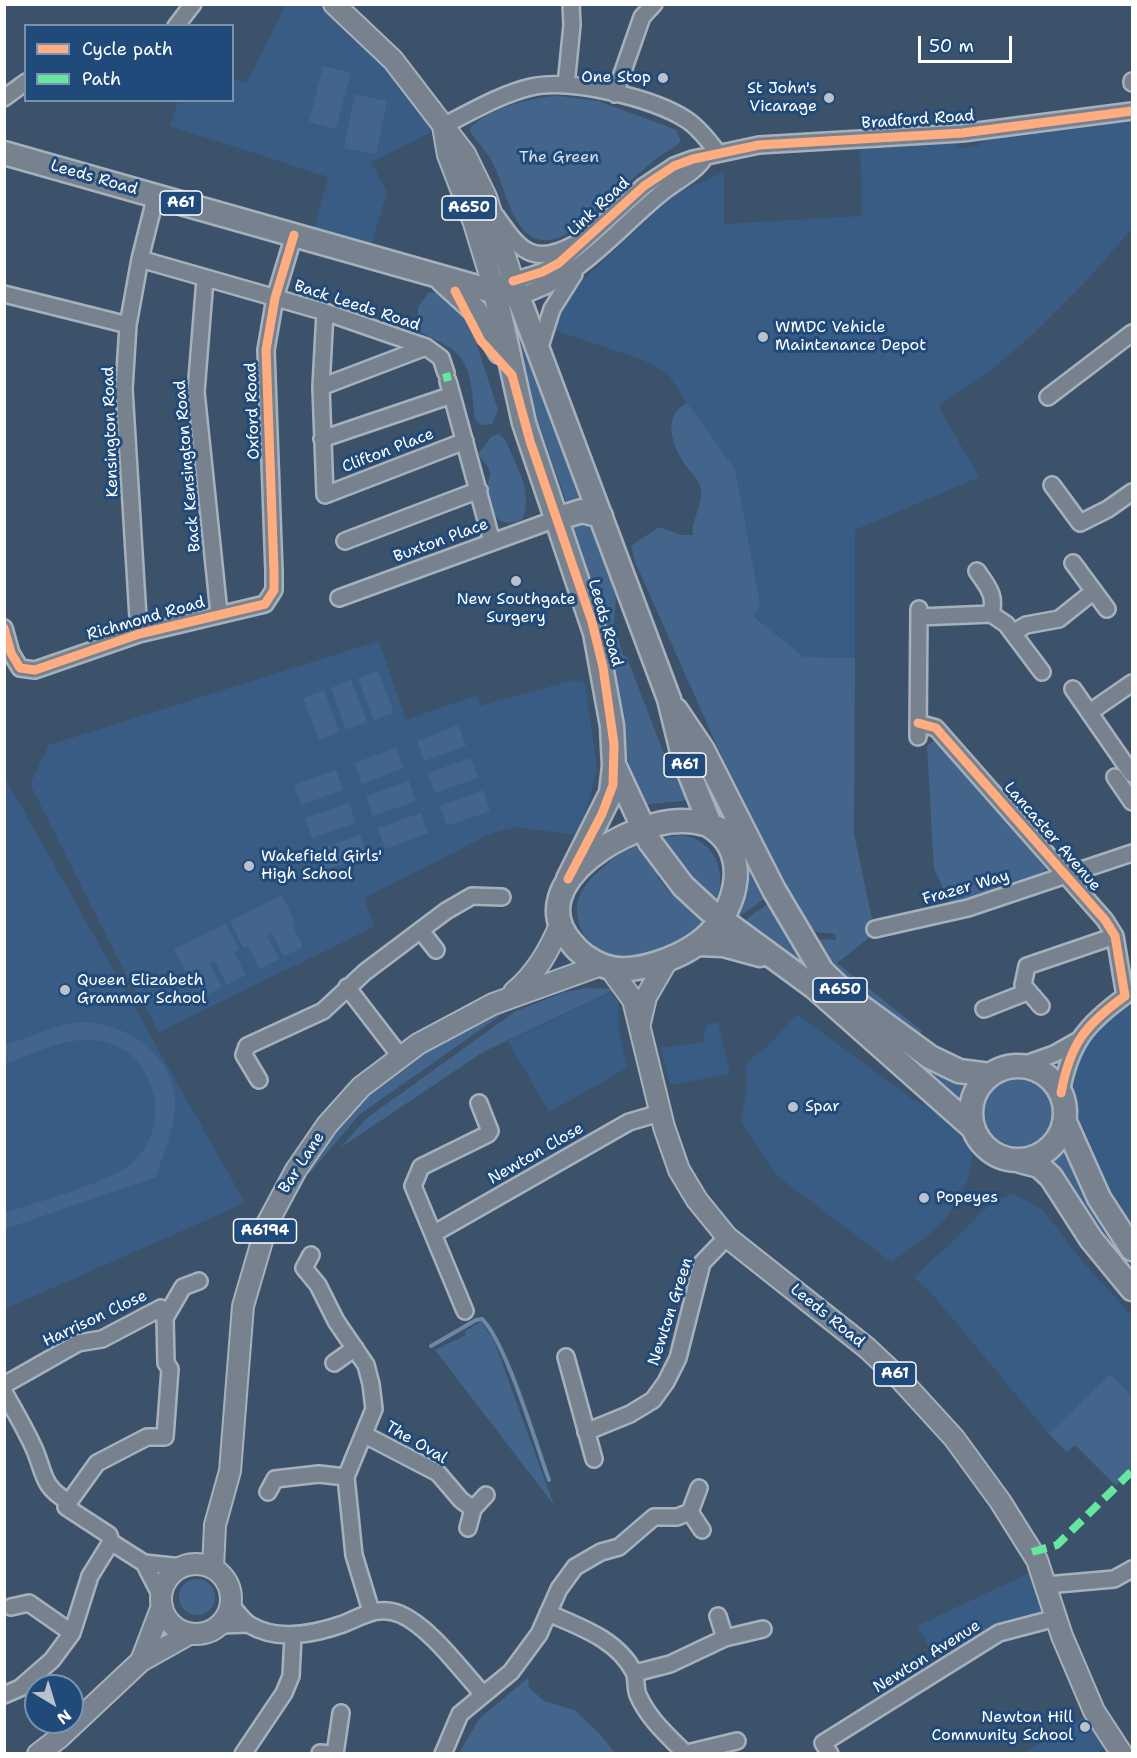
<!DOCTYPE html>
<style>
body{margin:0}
#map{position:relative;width:1137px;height:1758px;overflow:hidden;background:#3c526b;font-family:"Shantell Sans",sans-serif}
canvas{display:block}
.frame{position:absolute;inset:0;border:6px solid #fff;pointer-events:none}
.legend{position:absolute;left:24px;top:24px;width:210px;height:78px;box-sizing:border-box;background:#1f4a7a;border:2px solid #7992af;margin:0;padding:8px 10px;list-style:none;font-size:18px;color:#fff}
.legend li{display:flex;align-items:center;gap:12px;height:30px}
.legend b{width:30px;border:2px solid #7992af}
.north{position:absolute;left:24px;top:1674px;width:60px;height:60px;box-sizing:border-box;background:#1f4a7a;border:2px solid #7992af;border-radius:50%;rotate:142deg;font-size:16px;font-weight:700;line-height:24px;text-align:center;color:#fff}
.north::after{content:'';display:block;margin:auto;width:21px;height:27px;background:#bbc2cb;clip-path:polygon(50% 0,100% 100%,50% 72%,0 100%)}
.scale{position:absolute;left:918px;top:36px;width:94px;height:27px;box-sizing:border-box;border:3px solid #fff;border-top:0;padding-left:8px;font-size:18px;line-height:21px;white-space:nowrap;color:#fff;-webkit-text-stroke:4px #1f4a7a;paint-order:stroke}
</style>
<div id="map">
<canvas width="1137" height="1758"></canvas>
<div class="frame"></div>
<ul class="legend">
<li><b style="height:8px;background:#ffac80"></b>Cycle path</li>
<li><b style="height:8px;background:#66e7a1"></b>Path</li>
</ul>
<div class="north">N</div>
<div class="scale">50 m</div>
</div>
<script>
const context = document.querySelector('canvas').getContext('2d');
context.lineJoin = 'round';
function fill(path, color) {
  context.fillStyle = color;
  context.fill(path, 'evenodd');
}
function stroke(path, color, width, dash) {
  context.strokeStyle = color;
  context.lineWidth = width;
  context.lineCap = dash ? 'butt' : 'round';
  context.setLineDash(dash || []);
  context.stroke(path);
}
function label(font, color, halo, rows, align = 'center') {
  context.font = font + ' "Shantell Sans",sans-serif';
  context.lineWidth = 6;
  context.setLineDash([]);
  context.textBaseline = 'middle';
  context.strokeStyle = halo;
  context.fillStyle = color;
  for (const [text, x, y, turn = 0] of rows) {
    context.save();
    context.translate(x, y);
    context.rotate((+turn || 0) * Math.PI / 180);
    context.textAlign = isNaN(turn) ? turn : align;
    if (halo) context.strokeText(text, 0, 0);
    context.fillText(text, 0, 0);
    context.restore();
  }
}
fill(new Path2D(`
 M321,4l64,59 48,68 -62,31 16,30 -17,58 -57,-16 15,-57 -158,-51 8,-25 54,-1 1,-22 14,5 39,-78z
 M1132,121v107l-40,47 -63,63 -42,35 -49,33 41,71 -124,53v128l-51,-1 -51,-41 -59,-202 -26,-40 -25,-14 -83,-28 -10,-6 22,-36 104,-97 48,-21v52l138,-8 -2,-69 88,-7 11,8h5l14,-2 9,-8 18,-3z
 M379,641l27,79 71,-25 3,11 94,-26 11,3 12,86 -11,42 -10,24 -61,-8 -25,7 -126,64 10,29 -215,105 -35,-61 -94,-187 19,-39z
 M4,776l241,427 -240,106h-1z
 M611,992l7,9 1,29 8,38 -78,44 -41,-71z
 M1132,1001v248l-67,-137 -4,-19 19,-45 28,-32z
 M797,1014l115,85 23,10 12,11 24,30 1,11 -5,21 -21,36 -19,19 -36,25 -115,-87 -35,-55 6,-31 -1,-26 24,-19z
 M718,1022l12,52 -60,11 -9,-37 42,-6 3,-17z
 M1014,1194l29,16 39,51 50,55v80l-22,-22 -61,60 -121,-145 -14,-11 81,-78z
 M1029,1573l14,42 -80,38 -7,-12 -23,12 -16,-27z
 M1094,1711l19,30 -16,12 -75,1z`), '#385c84');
fill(new Path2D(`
 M323,66l28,7 -15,56 -27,-7z
 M355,94l32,7 -11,53 -32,-6z
 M559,96l39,5 71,26 7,3 5,12 -25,17 -88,74c-50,28 -58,-33 -73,-65 -5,-13 -16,-24 -24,-35l-1,-5c18,-20 64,-31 89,-32z
 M437,292l25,21 12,23 24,74 -6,14 -11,1 -6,-6c-4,-27 -1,-58 -28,-73 -9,-6 -20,-9 -29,-16v-23l10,-14z
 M521,331l68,173h-22l-36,-102 -19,-67z
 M687,403l48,66 25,135 -7,12 51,41 51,1 -1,176 21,99 -38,30 85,68 -5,7c-37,-30 -80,-56 -101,-99l20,1 -1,-6 -26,-3 -86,-172 -87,-195 -5,-18 28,-19 22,8h12c-2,-16 10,-29 8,-45 -1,-10 -9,-16 -14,-23 -15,-20 -26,-51 0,-64z
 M498,434l7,5c11,27 28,51 18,80 -28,13 -38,-12 -35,-36 1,-5 4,-8 1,-14 -2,-5 -8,-10 -11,-15l13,-17z
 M589,521l9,11 18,67 -2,25 9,31 4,3 35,91 24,50 -4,2 -42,4c-19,-59 -23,-121 -38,-180 -7,-31 -24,-60 -30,-92l3,-9z
 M378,671l16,42 -20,7 -16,-42z
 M351,680l16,42 -21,8 -15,-42z
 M324,690l15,42 -20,8 -16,-42z
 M458,725l8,21 -42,15 -7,-20z
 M934,741l6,3 101,119 5,6 -5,8 -89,29 -2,-2 -16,-36 -7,-122z
 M396,748l8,20 -42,16 -8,-21z
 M471,758l7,20 -43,15 -7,-20z
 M336,770l7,20 -42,15 -7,-20z
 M409,781l7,20 -43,15 -7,-20z
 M483,790l7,21 -43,15 -7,-20z
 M349,803l7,20 -44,15 -7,-20z
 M421,813l7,20 -43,16 -7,-21z
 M360,835l8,20 -43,15 -8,-20z
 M680,835c35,3 48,39 36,70l-25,-22c-2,-13 -9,-22 -22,-25l-11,-19z
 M640,845l17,24 1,9 12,14 10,3 25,23 -1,3c-21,22 -62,39 -93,34 -24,-5 -40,-35 -32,-58 4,-10 11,-18 19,-25 12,-12 26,-23 42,-27z
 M744,856l27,38 -35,25 -3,-3 13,-30z
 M282,895l13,27 -3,2 11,23 -19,9 -12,-22 -5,2 12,23 -19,10 -12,-23 -5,2 -13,-27z
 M775,899l30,55 173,129 -15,21 -220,-179 6,-8z
 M226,924l13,25 -5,3 12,23 -19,10 -12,-24 -5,3 12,23 -19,10 -12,-23 -4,1 -13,-26z
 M587,988l29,1 -133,63 -143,96 27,-30 149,-107 49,-19z
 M518,1003l-159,112 -49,58 -2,-2v-4l57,-72 70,-52z
 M82,1022c43,1 91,31 93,79 1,25 -12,53 -19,76l-151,52v-16c31,-11 104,-30 127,-50 45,-39 22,-119 -40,-123 -29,-2 -60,14 -87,24v-19l57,-20z
 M982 1109a37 37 0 1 1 74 0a37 37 0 1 1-74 0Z
 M1065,1141l67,115v16l-89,-113z
 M481,1322l13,19 60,164 -119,-155 31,-15 -1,-4z
 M1110,1374l22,22v72l-16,18 -41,-41 -8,7 -18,-18z
 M179 1597a18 18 0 1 1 36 0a18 18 0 1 1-36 0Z
 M528,1678l1,10 15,13 30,9 24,22 17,21h-156l21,-35z`), '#43658b');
stroke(new Path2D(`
 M431,1346l45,-26 6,-1c24,23 54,125 67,161`), '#6c88a5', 4);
const minor = new Path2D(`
 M176,26l17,-22
 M1132,81v2
 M566,85l6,-60 -1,-21
 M615,94l27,-77 12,-13
 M4,98l22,-16
 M443,126c28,-14 58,-32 88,-39 39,-9 123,11 156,33 12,8 22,21 31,33
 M496,216c23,33 36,51 77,29
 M140,259l185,53 101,35 15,11 5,15
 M205,279l-9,113 23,221
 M513,281l29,-9 17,-9 85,-77 30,-20 19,-7 66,-14 203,-12 170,-22
 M4,294l124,31
 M518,296c59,-15 96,-64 141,-101 16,-14 35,-21 46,-38
 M325,312l-4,75 4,108 140,-54
 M539,350l13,-41 22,-35
 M448,381l44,161
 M321,387l105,-40
 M1048,397l84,-64
 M322,439l130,-44
 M1052,485l28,38 28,-14 24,-17
 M345,541l134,-51
 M1073,563l34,46
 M977,571c11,16 19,24 14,43
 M339,598l217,-79
 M919,617l72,-3 15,10 36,48
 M4,628l7,25 9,15 15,2 104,-36 126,-30 9,-14v-18l-8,-222 9,-52 19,-63
 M1013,633l13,-8 33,-6 35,-28
 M139,634l-15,-245 4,-64 12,-66 16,-64
 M1073,689l59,85
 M1090,712l42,-29
 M918,723l18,5 169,192 10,16 10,60c-40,29 -55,48 -64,97
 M918,737l1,-128
 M1115,777l17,25
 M875,929l93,-21 164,-55
 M422,932l14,18
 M347,987l53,69
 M1041,1006l-18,-21 4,-19 88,-30
 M984,1009l43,-17
 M1020,1066l34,-12 23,-13
 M259,1080l-15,-25 3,-9 76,-35 42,-39 81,-61 26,-15 30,1
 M433,1234l196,-112 31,-9
 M311,1255l-7,13 14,17 18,36 30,44 5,19 3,25 -28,68 8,78 17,56
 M465,1311l-52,-125 8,-19 67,-33 2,-3 -11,-28
 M165,1318l18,-31 16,-6
 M566,1357l28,102
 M334,1363l21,-15
 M4,1385l74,-42 24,-4 59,-31 4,10 1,45 4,6 -5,68h-18l-50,26 -28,39
 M4,1392c10,18 20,35 29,54 12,25 7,40 36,56l-3,5 43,28 2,7 33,21 38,4
 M586,1432l44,-18 23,-14 13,-18 12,-24 24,-95 25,-26
 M365,1435l73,38 23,27 12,9
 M268,1492l7,-13 44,-5 27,3
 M690,1512l12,18
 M468,1528l5,-19 13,-14
 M144,1563l17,33
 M1046,1585l68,-6 18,-10
 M231,1605c6,7 12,16 19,20 28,17 64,9 93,-1 20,-8 35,-19 57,-10 30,13 60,55 82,79
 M11,1607l18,-4 43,30
 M548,1613c32,14 69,26 86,59 3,7 1,16 4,23 10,23 28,39 46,57
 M718,1616l7,22
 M220,1625l28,-1
 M635,1673l35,-9 55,-26 38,-9
 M4,1695l16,-7 32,-28 20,-27 18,-57 21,-34
 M320,1753l10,1
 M243,1754l41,-61 7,-17 2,-40
 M335,1754l6,-41
 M443,1754l17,-40 51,-42 28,-38 20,-45 16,-22 26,-15 18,-5 35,-30h23l13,-5 9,-24
 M683,1754l54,-13
 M830,1754l-7,-11 176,-110 57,-15`);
const major = new Path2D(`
 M334,4l59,56 72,94 21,43 32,99
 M443,126l5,29 26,68 21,69 10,-6
 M609,967l24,33 31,127 15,43 18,30 30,37 140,111 34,32 53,58 46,63 37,59 25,76 32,75 28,43
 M514,992c23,-19 35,-42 47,-69
 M640,1023l6,-26 22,-38
 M161 1599a35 35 0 1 1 70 0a35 35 0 1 1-70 0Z
 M213,1568l2,-43 15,-54 13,-165 24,-82 29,-54 31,-45 34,-38 57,-43 75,-40 108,-39
 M141,1661l21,-55
 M38,1754l21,-16 82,-77 48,-27`);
const highway = new Path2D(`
 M4,153l491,139 23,4 151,403 15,61 27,67
 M442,280l34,31 24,41
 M495,292l29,131 71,210 17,93 2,40 -3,27 -43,86
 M556,519l26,-8 19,5
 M676,710l27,40 71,140 48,81 30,29 78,57 29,14 31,4
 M615,767l35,75 33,44 26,24 105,77 159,141
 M711,827c39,25 27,79 -2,107 -22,22 -75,43 -105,32 -13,-5 -25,-13 -33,-24 -51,-59 61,-123 112,-121 22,0 45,11 65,19
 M697,944l26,1 37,10
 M971 1113a47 47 0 1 1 94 0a47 47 0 1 1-94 0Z
 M1065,1122l34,76 33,51
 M1020,1161l19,5 12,11 40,62 41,50`);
stroke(minor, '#a7b1bc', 20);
stroke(major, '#a7b1bc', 24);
stroke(highway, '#a7b1bc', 27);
stroke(minor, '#77828e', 15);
stroke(major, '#77828e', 20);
stroke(highway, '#77828e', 22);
stroke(new Path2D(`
 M446,373l2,8
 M1032,1552l25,-7 75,-74`), '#66e7a1', 8, [15, 8]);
stroke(new Path2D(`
 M513,281l29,-9 17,-9 85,-77 30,-20 19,-7 66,-14 203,-12 170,-22
 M455,291l26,50 31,34 18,66 62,181 11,45 11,77 -1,41 -11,29 -34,65
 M4,628l7,25 9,15 15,2 104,-36 126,-30 9,-14v-18l-8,-222 9,-52 19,-63
 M918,723l18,5 169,192 10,16 10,60c-40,29 -55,48 -64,97`), '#ffac80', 9);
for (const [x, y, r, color] of [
 [663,78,6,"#bbc2cb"],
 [829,98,6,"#bbc2cb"],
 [763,337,6,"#bbc2cb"],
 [516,581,6,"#bbc2cb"],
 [249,866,6,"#bbc2cb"],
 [65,990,6,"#bbc2cb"],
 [793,1107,6,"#bbc2cb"],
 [924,1198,6,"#bbc2cb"],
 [1085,1727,6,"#bbc2cb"]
]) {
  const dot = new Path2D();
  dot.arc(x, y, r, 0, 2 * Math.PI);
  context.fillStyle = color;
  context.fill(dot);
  stroke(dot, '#1f4a7a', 2);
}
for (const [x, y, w] of [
 [181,203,42],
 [469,208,54],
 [685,765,42],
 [840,990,54],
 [265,1231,63],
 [895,1374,42]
]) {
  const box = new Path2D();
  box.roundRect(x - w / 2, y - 12, w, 24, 4.5);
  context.fillStyle = '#1f4a7a';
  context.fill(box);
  stroke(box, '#fff', 1.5);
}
label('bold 15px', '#fff', null, [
 ["A61",181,203],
 ["A650",469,208],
 ["A61",685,765],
 ["A650",840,990],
 ["A6194",265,1231],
 ["A61",895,1374]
]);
label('16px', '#fff', '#1f4a7a', [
 ["One Stop",651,78,"right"],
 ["St John's",817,89,"right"],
 ["Vicarage",817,107,"right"],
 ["WMDC Vehicle",775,328],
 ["Maintenance Depot",775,346],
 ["New Southgate",516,600,"center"],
 ["Surgery",516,618,"center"],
 ["Wakefield Girls'",261,857],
 ["High School",261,875],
 ["Queen Elizabeth",77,981],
 ["Grammar School",77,999],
 ["Spar",805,1107],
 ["Popeyes",936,1198],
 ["Newton Hill",1073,1718,"right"],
 ["Community School",1073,1736,"right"]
], 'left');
label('16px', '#fff', '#1f4a7a', [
 ["Bradford Road",918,120,-4],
 ["Leeds Road",94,178,16],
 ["Link Road",599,207,-43],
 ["Back Leeds Road",357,306,18],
 ["Oxford Road",253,411,-92],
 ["Kensington Road",111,432,-92],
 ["Clifton Place",388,451,-21],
 ["Back Kensington Road",188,466,-95],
 ["Buxton Place",441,541,-20],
 ["Richmond Road",146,619,-16],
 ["Leeds Road",605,623,74],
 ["Lancaster Avenue",1052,837,49],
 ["Frazer Way",966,888,-16],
 ["Newton Close",536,1154,-30],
 ["Bar Lane",302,1163,-57],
 ["Newton Green",671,1312,-72],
 ["Leeds Road",827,1316,39],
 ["Harrison Close",95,1319,-25],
 ["The Oval",416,1443,30],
 ["Newton Avenue",927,1657,-32]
]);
label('16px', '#dae1e9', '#1f4a7a', [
 ["The Green",559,158]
]);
</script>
